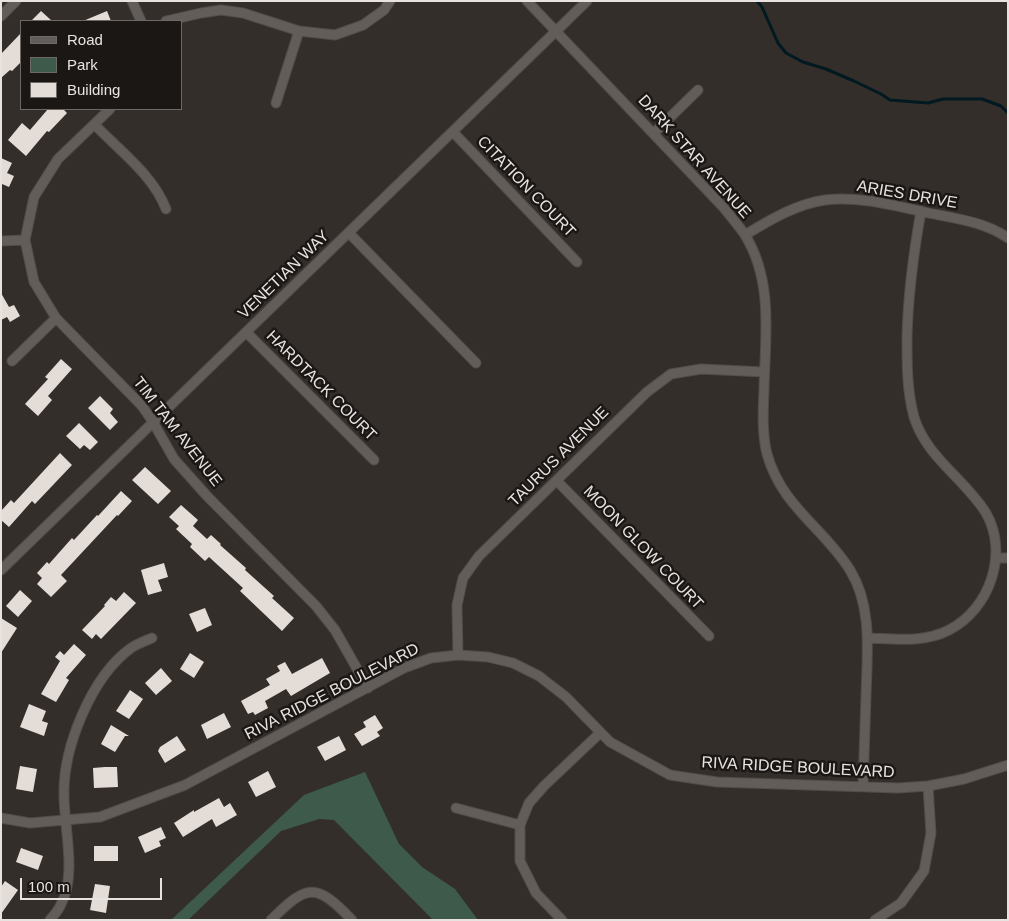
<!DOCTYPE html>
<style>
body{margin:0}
#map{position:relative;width:1009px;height:921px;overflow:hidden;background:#342e2b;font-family:Helvetica,sans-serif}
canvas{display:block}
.frame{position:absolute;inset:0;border:2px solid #e7e3e1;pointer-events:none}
.legend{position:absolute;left:20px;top:20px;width:162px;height:90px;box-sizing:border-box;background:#1a1715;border:1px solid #6c6967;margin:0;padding:6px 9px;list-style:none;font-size:15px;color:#e7e3e1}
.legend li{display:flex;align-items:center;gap:10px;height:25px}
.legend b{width:25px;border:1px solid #6c6967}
.scale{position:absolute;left:20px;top:878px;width:142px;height:22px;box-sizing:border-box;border:2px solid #e7e3e1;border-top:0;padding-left:6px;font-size:15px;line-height:18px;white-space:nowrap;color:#e7e3e1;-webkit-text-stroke:4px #1a1715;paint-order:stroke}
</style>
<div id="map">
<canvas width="1009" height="921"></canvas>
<div class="frame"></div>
<ul class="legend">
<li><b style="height:6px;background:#635d59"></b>Road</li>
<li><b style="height:14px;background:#3e5a4b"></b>Park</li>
<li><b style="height:14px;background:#e4dcd7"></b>Building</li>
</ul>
<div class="scale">100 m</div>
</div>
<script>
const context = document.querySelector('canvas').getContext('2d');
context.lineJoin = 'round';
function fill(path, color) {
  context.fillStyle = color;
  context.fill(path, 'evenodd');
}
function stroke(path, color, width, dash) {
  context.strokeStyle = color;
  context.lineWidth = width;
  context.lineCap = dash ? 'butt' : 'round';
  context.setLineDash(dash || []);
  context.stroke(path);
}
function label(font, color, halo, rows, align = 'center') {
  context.font = font + ' Helvetica,sans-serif';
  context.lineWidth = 5;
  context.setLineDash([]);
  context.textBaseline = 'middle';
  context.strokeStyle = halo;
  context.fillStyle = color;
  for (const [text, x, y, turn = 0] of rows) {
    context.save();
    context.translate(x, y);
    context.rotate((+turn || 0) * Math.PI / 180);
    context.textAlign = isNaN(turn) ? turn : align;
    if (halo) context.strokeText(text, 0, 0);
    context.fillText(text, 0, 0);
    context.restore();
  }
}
fill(new Path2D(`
 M365,772l34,72 23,23 33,22 23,31h-45l-99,-100 -15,-1 -38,12 -93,89h-17l133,-125z`), '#3e5a4b');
stroke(new Path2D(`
 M757,1l5,6 16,36 8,10 17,9 23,7 28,12 27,13 9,6 38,3 15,-4h39l19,7 7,7`), '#011920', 3);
fill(new Path2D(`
 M41,11l11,10h-21z
 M107,11l4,10h-28z
 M21,33v29l-9,9 -2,-1 -9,8v-24z
 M48,109h15l4,4 -18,19 -2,-1 -21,25 -18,-16 14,-17 8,7z
 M1,158l11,5 -5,10 7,3 -5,11 -7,-3 -1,1z
 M1,293l8,14 5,-2 6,11 -10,6 -3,-5 -6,3z
 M61,359l11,10 -24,27 4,4 -14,16 -13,-12 23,-25 -3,-2z
 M100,396l13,13 -3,4 8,9 -8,8 -22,-22z
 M79,423l19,19 -8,8 -6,-5 -4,4 -14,-13z
 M60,453l12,12 -37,39 -3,-3 -23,26 -8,-7v-9l10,-11 3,3z
 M145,467l26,24 -13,13 -26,-24z
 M121,491l11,10 -14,15 -1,-1 -56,60 6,6 -16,16 -14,-13 5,-6 -5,-5 10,-11 2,2 23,-26 2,2 23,-25 1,1z
 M181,505l17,15 -5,6 14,13 4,-4 10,9 -1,1 26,23 -1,2 29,26 -2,2 22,20 -12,13 -42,-40 3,-3 -34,-31 -4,4 -15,-14 2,-3 -16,-15 3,-3 -10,-9z
 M164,563l4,14 -10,3 4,11 -14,4 -7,-25z
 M20,590l12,11 -14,16 -12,-11z
 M124,592l12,11 -35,36 -5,-5 -4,5 -10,-9 23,-24 -1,-1 7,-8 5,4z
 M205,608l7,17 -15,7 -8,-18z
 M1,618l16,10 -16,25z
 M74,644l12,11 -20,23 3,2 -13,22 -15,-8 19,-33 -5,-4 5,-6 4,4z
 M190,653l14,9 -10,16 -14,-9z
 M322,658l8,15 -39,23 -5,-7 -21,12 3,7 -13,7 -2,-3 -5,2 -7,-13 29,-16 -4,-6 14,-8 -3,-5 8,-4 7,12z
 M161,668l11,13 -16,14 -11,-12z
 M130,690l13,9 -14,20 -13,-8z
 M29,704l17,7 -4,10 6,2 -4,13 -24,-9z
 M224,713l7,14 -24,12 -6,-14z
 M375,715l8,13 -6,4 3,4 -18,10 -8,-12 12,-7 -3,-5z
 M111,725l18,11h-4l-10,16 -14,-8z
 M177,736l9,14 -21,13 -7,-12 2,-4z
 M339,736l7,14 -21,11 -8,-14z
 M20,766l17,3 -4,23 -17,-3z
 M105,767h12l1,20 -24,1 -1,-20z
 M268,771l8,16 -20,10 -8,-15z
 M219,798l5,9 6,-4 7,12 -21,12 -4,-8 -29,18 -9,-14 20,-13v2z
 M161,827l5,11 -7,3 2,5 -16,7 -7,-16z
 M94,846h24v15h-24z
 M21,848l22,8 -5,14 -22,-8z
 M5,881l13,9 -17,24v-27z
 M95,884l15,2 -4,27 -16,-3z`), '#e4dcd7');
const minor = new Path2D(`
 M132,1l9,20
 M527,1l197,207c7,9 15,18 21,27 29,47 20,103 19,155 -1,21 -2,44 3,64 15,53 56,73 83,116 23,37 17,85 16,126 -1,30 -2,60 -3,91
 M1,16l15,-15
 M166,21l35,-8 20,-3 22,3 56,18 36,4 28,-10 21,-15 6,-9
 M276,103l23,-72
 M110,109l-52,50 -24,38 -9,43 9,42 22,36 86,88 11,16 21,37 33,37 109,110 19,24 33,58
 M95,125c25,26 58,50 71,84
 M453,132l124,130
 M654,133l44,-43
 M349,233l127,130
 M745,235c25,-15 51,-31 80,-35 33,-4 67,5 99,12 28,6 60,9 84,26
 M1,241l24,-1
 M247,333l127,127
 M12,361l44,-43
 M557,481l152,155
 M996,558h12
 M1,570l586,-569
 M868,638c27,1 56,5 81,-8 41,-21 60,-77 37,-117 -21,-34 -60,-56 -72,-96 -7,-26 -7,-52 -7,-79 1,-45 6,-82 14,-127
 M458,655l-1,-50 6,-27 16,-22 168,-164 24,-18 30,-5 63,3
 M456,808l64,17
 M1,818l29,5 70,-6 85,-32 219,-117 27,-10 27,-3 30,2 25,6 26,13 27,21 44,45 60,33 47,7 181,6 30,-2 36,-7 44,-14
 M50,920c4,-5 9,-10 11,-16 16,-28 3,-77 3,-109 -1,-47 27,-118 67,-147 6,-4 14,-7 21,-10
 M271,920c36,-36 45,-38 81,0
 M562,920l-26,-27 -16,-32v-36l9,-22 15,-17 56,-53
 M875,920l26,-17 23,-32 7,-38 -3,-47`);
stroke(minor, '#514c49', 11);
stroke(minor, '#635d59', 9);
label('16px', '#e7e3e1', '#1a1715', [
 ["DARK STAR AVENUE",694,157,48],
 ["CITATION COURT",526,187,46],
 ["ARIES DRIVE",907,195,10],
 ["VENETIAN WAY",284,275,-44],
 ["HARDTACK COURT",321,386,45],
 ["TIM TAM AVENUE",177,432,52],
 ["TAURUS AVENUE",559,457,-45],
 ["MOON GLOW COURT",643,548,46],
 ["RIVA RIDGE BOULEVARD",332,692,-27],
 ["RIVA RIDGE BOULEVARD",798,768,3]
]);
</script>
